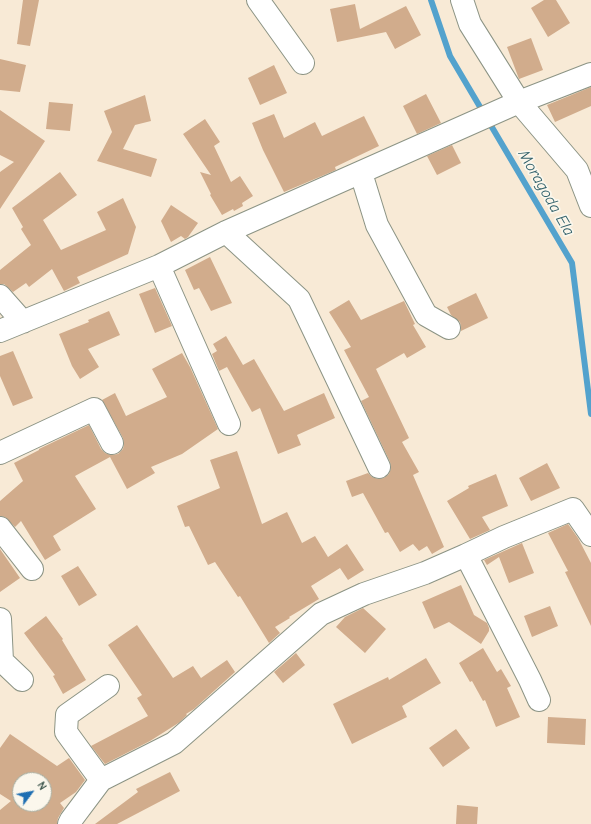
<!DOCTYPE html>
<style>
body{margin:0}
#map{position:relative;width:591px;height:824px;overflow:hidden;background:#f8ead6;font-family:"Comic Neue",sans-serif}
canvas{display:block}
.north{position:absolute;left:12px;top:772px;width:40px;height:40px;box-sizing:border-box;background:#fbf7ec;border:1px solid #a3ada2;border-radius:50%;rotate:58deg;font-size:11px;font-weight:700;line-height:16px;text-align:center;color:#1f3d34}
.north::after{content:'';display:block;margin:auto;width:14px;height:18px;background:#1f6fb2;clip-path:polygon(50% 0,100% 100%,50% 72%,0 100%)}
</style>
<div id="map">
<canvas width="591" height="824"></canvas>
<div class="north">N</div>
</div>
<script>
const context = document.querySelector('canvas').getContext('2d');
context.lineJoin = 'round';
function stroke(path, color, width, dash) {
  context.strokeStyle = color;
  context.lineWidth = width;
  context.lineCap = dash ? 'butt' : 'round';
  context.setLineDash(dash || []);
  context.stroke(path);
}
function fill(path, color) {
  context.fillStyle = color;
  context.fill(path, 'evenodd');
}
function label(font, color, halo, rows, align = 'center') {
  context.font = font + ' "Comic Neue",sans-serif';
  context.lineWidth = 3.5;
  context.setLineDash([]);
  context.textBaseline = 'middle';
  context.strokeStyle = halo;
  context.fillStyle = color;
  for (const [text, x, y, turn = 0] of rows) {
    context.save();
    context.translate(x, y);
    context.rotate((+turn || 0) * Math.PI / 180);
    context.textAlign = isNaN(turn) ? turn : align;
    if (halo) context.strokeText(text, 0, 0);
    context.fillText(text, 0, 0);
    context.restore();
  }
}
stroke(new Path2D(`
 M431,0l19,56 122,207 19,151`), '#53a2cd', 6);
fill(new Path2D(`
 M23,0h16l-9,46 -13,-2z
 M544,0h12l14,23 -22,14 -17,-29z
 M355,4l5,25 46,-23 15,29 -26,14 -9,-17 -49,10 -7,-33z
 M531,38l12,32 -24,9 -12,-32z
 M0,59l26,6 -6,27 -20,-2z
 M274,65l13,28 -27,12 -12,-27z
 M591,87v19l-36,16 -8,-17z
 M426,94l15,29 -24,11 -14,-28z
 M145,95l6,26 -16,4 -12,24 34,10 -6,18 -54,-16 15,-29 -8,-21z
 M49,102l24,2 -3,27 -24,-2z
 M0,110l45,31 -45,68v-37l14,-10 -14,-7z
 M274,114l10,24 31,-16 7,14 42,-20 15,30 -44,21 1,3 -52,22 -21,-42 -11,-27z
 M205,119l15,23 -6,4 17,36 9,-6 13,20 -11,7 1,3 -9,5 -1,-2 -11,6 -12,-20 1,-1 -11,-22 11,3 -28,-41z
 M452,145l9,18 -24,12 -10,-19z
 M60,172l17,23 -34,25 18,30 45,-20 -9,-18 26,-14 13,29 -8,27 -51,23 3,6 -16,8 -12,-22 -23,18 -3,-4 -13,9 -9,-8h-4v-14l31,-25 -10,-16 2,-2 -11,-19z
 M171,205l27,18 -10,14 -3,2 -4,-3 -10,6 -10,-21z
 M210,257l22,46 -21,8 -12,-23 -5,2 -9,-20z
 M155,288l17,38 -17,7 -16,-39z
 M476,293l12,25 -27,13v-3l-1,-6 -9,-7 -4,-8z
 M349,300l12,20 43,-19 11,23 -2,1 13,22 -19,11 -3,-5 -28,16 33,69 -7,4 17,30 -6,3 31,72 -12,7 -5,-8 -8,5 -6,-7 -13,8 -12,-20 -3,1 -22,-40 -11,4 -6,-16 22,-8 4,4 6,2 6,-1 5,-4 2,-6 -1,-6 -29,-61 8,-4 -25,-47 7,-3 -22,-35z
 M109,311l11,24 -32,14 11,18 -19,12 -8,-13 -13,-32 30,-12 -1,-2z
 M226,336l17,29 11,-6 30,52 40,-18 11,25 -38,17 4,10 -23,9 -18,-46 -8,4 -25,-45 -8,4 -7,-17 5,-3 -4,-7z
 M13,351l20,47 -20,8 -13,-30v-20z
 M182,353l8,14 28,62 -36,25 -31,13 4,6 -28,16 -17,-32 -35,19 21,33 -43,27 8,14 -16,10 -24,-39 -6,6 -10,-10 -5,-1v-15l23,-20 -9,-18 25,-13v-1l50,-24 12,24 4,4 6,2 7,-1 5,-5 1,-5 -1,-6 -21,-38 13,-7 11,23 41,-19 -15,-28z
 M237,451l25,73 25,-12 15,31 13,-7 13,21 19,-13 17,26 -16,10 -8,-12 -29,18 8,13 -30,18 1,1 -15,9 5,6 -11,10 -29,-47 -2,1 -23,-35 -7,3 -19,-39 -4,1 -8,-21 43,-18 -10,-28z
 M547,463l13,25 -29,13 -12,-23z
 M496,474l12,32 -26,11 8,13 -20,9 -23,-38 22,-13 -1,-2z
 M568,524l10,14 13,25v63l-26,-54 3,-1 -20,-38z
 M522,543l12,30 -25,10 -10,-26 -12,8 -3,-5z
 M0,549l20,29 -20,14z
 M78,566l19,29 -18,11 -18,-30z
 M461,585l13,30 13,8 2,5v3l-8,13 -32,-22 -15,7 -12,-27z
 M550,606l8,20 -26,11 -8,-21z
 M363,608l23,21 -21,24 -29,-26 9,-10z
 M46,616l17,23 -1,1 24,40 -23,14 -10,-18 2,-1 -31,-42z
 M137,625l36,53 20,-12 8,12 26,-18 8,12 -41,37 -8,5 1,1 -7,7 -30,19 -45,23 -14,-18 57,-30 -11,-18 5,-3 -34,-50z
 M483,648l14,24 4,-3 10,17 -4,2 13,29 -24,10 -11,-27 -2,1 -11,-20 -2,1 -11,-19z
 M296,653l9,12 -22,18 -9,-11z
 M426,658l15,25 -39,23 5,11 -55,27 -19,-40 55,-27 1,3z
 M548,717l38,2 -1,26 -38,-2z
 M456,729l14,19 -27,19 -14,-19z
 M10,734l47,32 12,-8 16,22 -9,12 -16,11 4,5 -6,10 -1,6h-57v-14l11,-9 -11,-7v-46zM20,780h24v24h-24z
 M170,772l10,19 -63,33h-22l43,-32 -2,-3z
 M457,805l21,2 -1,17h-21z`), '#d1ac8c');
const minor = new Path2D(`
 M258,0l45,63
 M462,0l8,24 49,78 58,68 14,36
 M361,173l16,52 49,90 23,13
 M226,232l73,67 80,168
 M159,266l70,158
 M0,296l23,26
 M0,331l159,-65 67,-34 293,-130 72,-28
 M0,453l94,-44 18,34
 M0,528l32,41
 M466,555l38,-18 69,-28 18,26
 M0,619l2,42 20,19
 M101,780l-35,-48 1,-17 41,-29
 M69,824l2,-4 30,-40 73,-37 147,-129 43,-20 61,-21 41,-18 64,125 9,20`);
stroke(minor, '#8c9485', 24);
stroke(minor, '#fff', 22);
label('italic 16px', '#31606a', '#fbf7ec', [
 ["Moragoda Ela",546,193,60]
]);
</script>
